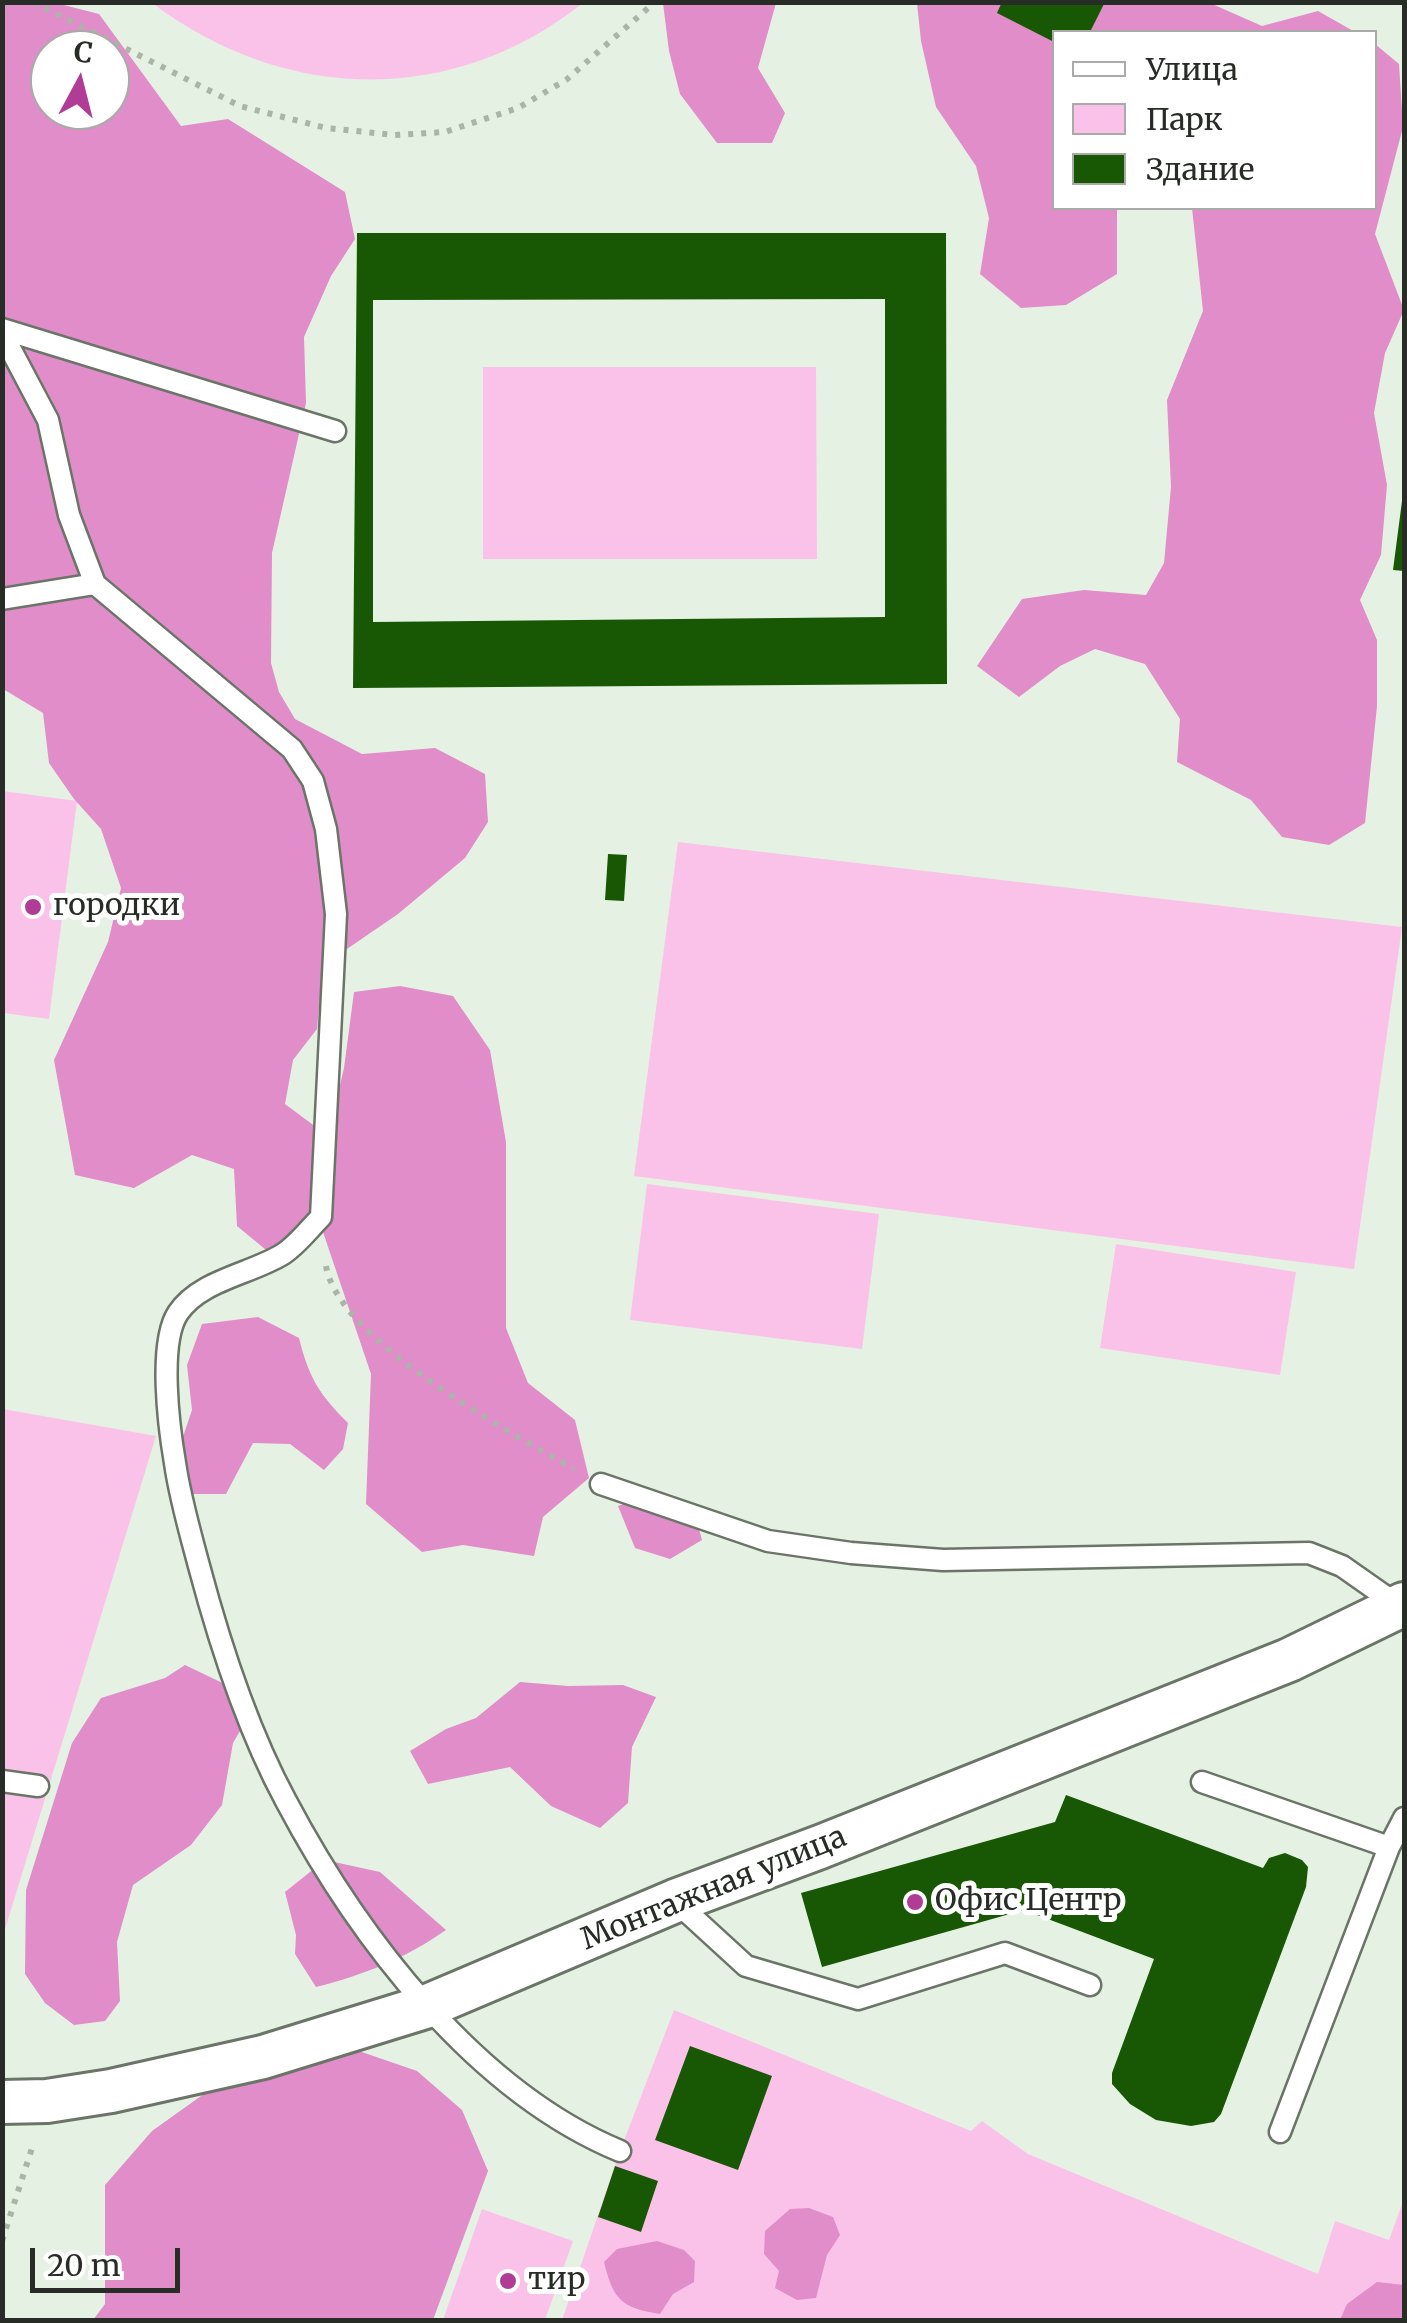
<!DOCTYPE html>
<meta charset="utf-8">
<style>
body{margin:0}
#map{position:relative;width:1407px;height:2323px;overflow:hidden;background:#e5f2e3;font-family:Merriweather,serif}
canvas{display:block}
.frame{position:absolute;inset:0;border:5px solid #272c26;pointer-events:none}
.legend{position:absolute;left:1052px;top:30px;width:325px;height:180px;box-sizing:border-box;background:#fff;border:2px solid #a9aba8;margin:0;padding:12px 18px;list-style:none;font-size:30px;color:#272c26}
.legend li{display:flex;align-items:center;gap:20px;height:50px}
.legend b{width:50px;border:2px solid #a9aba8}
.north{position:absolute;left:30px;top:30px;width:100px;height:100px;box-sizing:border-box;background:#fff;border:2px solid #a9aba8;border-radius:50%;rotate:7deg;font-size:28px;font-weight:700;line-height:40px;text-align:center;color:#272c26}
.north::after{content:'';display:block;margin:auto;width:35px;height:45px;background:#b03c96;clip-path:polygon(50% 0,100% 100%,50% 72%,0 100%)}
.scale{position:absolute;left:30px;top:2248px;width:150px;height:45px;box-sizing:border-box;border:5px solid #272c26;border-top:0;padding-left:12px;font-size:30px;line-height:35px;white-space:nowrap;color:#272c26;-webkit-text-stroke:8px #fff;paint-order:stroke}
</style>
<div id="map">
<canvas width="1407" height="2323"></canvas>
<div class="frame"></div>
<ul class="legend">
<li><b style="height:12px;background:#fff"></b>Улица</li>
<li><b style="height:28px;background:#fbc2e9"></b>Парк</li>
<li><b style="height:28px;background:#185703"></b>Здание</li>
</ul>
<div class="north">С</div>
<div class="scale">20 m</div>
</div>
<script>
const context = document.querySelector('canvas').getContext('2d');
context.lineJoin = 'round';
function fill(path, color) {
  context.fillStyle = color;
  context.fill(path, 'evenodd');
}
function stroke(path, color, width, dash) {
  context.strokeStyle = color;
  context.lineWidth = width;
  context.lineCap = dash ? 'butt' : 'round';
  context.setLineDash(dash || []);
  context.stroke(path);
}
function label(font, color, halo, rows, align = 'center') {
  context.font = font + ' Merriweather,serif';
  context.lineWidth = 10;
  context.setLineDash([]);
  context.textBaseline = 'middle';
  context.strokeStyle = halo;
  context.fillStyle = color;
  for (const [text, x, y, turn = 0] of rows) {
    context.save();
    context.translate(x, y);
    context.rotate((+turn || 0) * Math.PI / 180);
    context.textAlign = isNaN(turn) ? turn : align;
    if (halo) context.strokeText(text, 0, 0);
    context.fillText(text, 0, 0);
    context.restore();
  }
}
fill(new Path2D(`
 M152,3h431c-131,104 -298,100 -431,0z
 M483,367h333l1,192h-334z
 M3,791l74,10 -28,218 -46,-6z
 M678,842l724,85 -48,342 -720,-93z
 M647,1184l232,30 -17,135 -232,-29z
 M1116,1244l180,28 -16,103 -180,-27z
 M3,1409l153,27 -153,500z
 M674,2010l297,121 11,-10 46,33 290,120 17,-53 54,19 15,-41v121h-842l58,-169z
 M482,2209l91,32 -28,79h-102z`), '#fbc2e9');
fill(new Path2D(`
 M2,3h54l43,11 82,112 47,-7 117,73 10,47 -24,37 -27,61 2,66 -34,150 -1,110 8,29 16,27 67,35 73,-6 50,26 3,48 -23,36 -67,56 -54,37 -23,34 -4,44 -24,31 -8,44 43,32 16,-68 10,-76 46,-6 53,10 37,54 16,92v186l22,55 47,37 14,58 -46,39 -9,39 -71,-11 -41,7 -56,-48 5,-130 -49,-145 -45,30 -40,-33 -3,-57 -42,-14 -58,33 -59,-13 -21,-115 54,-118 13,-54 -20,-59 -27,-30 -25,-36 -6,-50 -40,-24zM50,50h60v60h-60z
 M663,3h113l-18,65 27,45 -13,30h-55l-37,-49 -11,-43z
 M917,3h293l52,23 56,-15 37,21h-301v176h63v66l-51,31 -45,3 -41,-34 9,-56 -13,-52 -40,-59 -15,-66z
 M1375,44l24,20 4,63 -28,107 29,76 -19,43 -11,60 13,72 -6,70 -21,45 17,40v66l-12,117 -36,22 -47,-8 -31,-37 -74,-38 3,-43 -35,-55 -50,-15 -35,17 -41,31 -42,-31 45,-67 62,-9 62,5 18,-32 7,-76 -4,-87 36,-89 -11,-103h182z
 M258,1317l41,21c10,40 20,56 49,85l-5,26 -19,21 -34,-26 -37,-1 -27,51h-35l-17,-31 18,-53 -5,-45 15,-41z
 M660,1491l32,14 10,35 -32,19 -35,-11 -17,-42z
 M185,1665l48,23 21,19 -21,36 -11,62 -31,40 -58,40 -16,57 3,59 -15,20 -31,4 -29,-22 -20,-29 1,-84 46,-147 29,-45 64,-20z
 M520,1682l48,4 55,-1 33,12 -24,50 -4,56 -28,25 -49,-22 -41,-39 -82,17 -18,-33 36,-22 30,-11z
 M325,1860l55,12 66,58c-40,28 -82,45 -130,57l-21,-33 1,-19 -11,-43z
 M321,2038l96,33 45,39 26,61 -55,149h-340l12,-16v-119l47,-54 105,-75z
 M809,2208l24,9 7,18 -13,20 -11,43 -19,2 -22,-12 4,-17 -15,-17 1,-23 25,-22z
 M657,2241l27,9 11,11 -1,21 -21,12 -13,20c-39,-6 -47,-15 -56,-52l13,-13z
 M1377,2282l27,3v35h-64l7,-16z`), '#e08dc9');
fill(new Path2D(`
 M1002,2h103l-15,30h-36v10l-57,-29z
 M357,233h589l1,451 -594,4zM885,299v318l-512,5v-322z
 M1402,501h2v70l-11,-1z
 M608,854l19,1 -3,46 -19,-1z
 M1066,1795l197,73 6,-10 16,-5 17,7 6,7 -2,20 -85,227 -7,8 -23,4 -35,-6 -26,-16 -18,-20v-11l42,-114 -130,-49 -202,57 -21,-74 254,-71z
 M690,2046l82,30 -34,94 -83,-30z
 M615,2166l43,15 -17,51 -43,-15z`), '#185703');
const service = new Path2D(`
 M2,329l333,102
 M2,333l46,87 21,95 26,69 -93,15
 M95,584l197,165 21,32 13,48 10,85 -15,303c-12,12 -24,28 -38,37 -32,20 -83,26 -105,59 -20,30 -9,115 -3,150 5,35 15,69 24,103 21,79 48,163 87,235 72,136 189,290 334,350
 M601,1484l167,57 83,12 92,7 366,-7 33,13 57,40
 M2,1781l36,5
 M1202,1782l187,65 15,-29
 M675,1901l71,65 112,33 147,-46 85,32
 M1280,2132l109,-285`);
const minor = new Path2D(`
 M2,2102l45,-1 64,-10 152,-34 162,-50 250,-106 145,-54 469,-187 115,-56`);
stroke(service, '#6a7567', 25);
stroke(minor, '#6a7567', 48);
stroke(new Path2D(`
 M33,2l207,104 86,22 69,7 50,-3 73,-24 48,-28 89,-78
 M326,1266c13,75 184,166 248,203
 M2,2241l31,-96`), '#aab4a8', 6, [5, 8]);
stroke(service, '#fff', 20);
stroke(minor, '#fff', 42);
for (const [x, y, r, color] of [
 [33,907,10,"#b03c96"],
 [915,1902,10,"#b03c96"],
 [508,2281,10,"#b03c96"]
]) {
  const dot = new Path2D();
  dot.arc(x, y, r, 0, 2 * Math.PI);
  context.fillStyle = color;
  context.fill(dot);
  stroke(dot, '#fff', 4);
}
label('30px', '#272c26', '#fff', [
 ["городки",53,907],
 ["Офис Центр",935,1902],
 ["тир",528,2281]
], 'left');
label('30px', '#272c26', '#fff', [
 ["Монтажная улица",714,1889,-22]
]);
</script>
